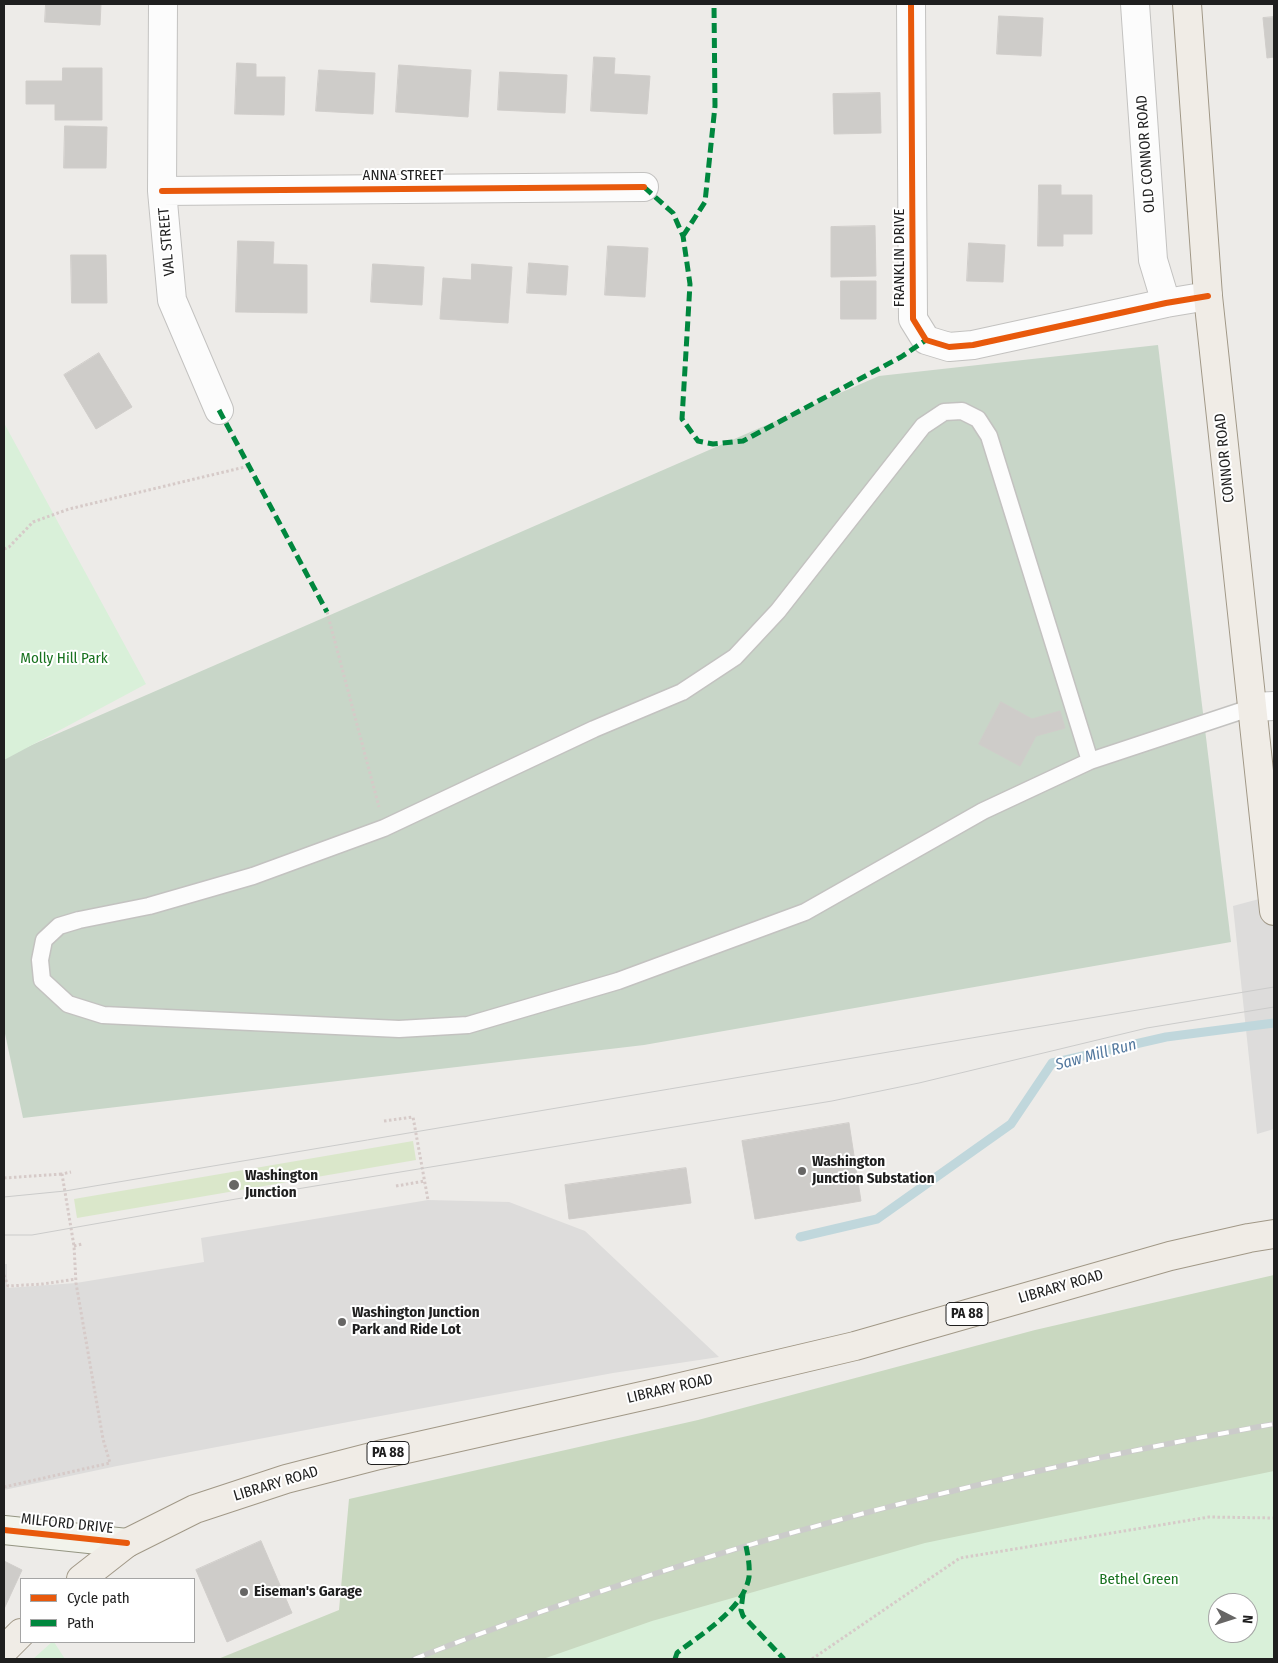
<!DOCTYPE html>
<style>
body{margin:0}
#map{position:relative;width:1278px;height:1663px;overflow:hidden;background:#edebe8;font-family:"Fira Sans Condensed",sans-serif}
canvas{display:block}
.frame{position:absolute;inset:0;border:5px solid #1f1f1f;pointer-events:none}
.legend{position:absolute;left:20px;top:1578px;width:175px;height:65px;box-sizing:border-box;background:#fff;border:1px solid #a5a5a5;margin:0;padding:6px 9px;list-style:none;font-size:15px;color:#1f1f1f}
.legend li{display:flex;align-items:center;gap:10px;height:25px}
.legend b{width:25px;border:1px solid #a5a5a5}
.north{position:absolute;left:1208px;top:1593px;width:50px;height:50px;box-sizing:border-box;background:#fff;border:1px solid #a5a5a5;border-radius:50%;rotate:95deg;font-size:14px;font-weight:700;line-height:20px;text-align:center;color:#1f1f1f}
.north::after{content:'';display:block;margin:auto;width:18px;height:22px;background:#676665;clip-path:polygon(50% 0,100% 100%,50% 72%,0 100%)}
</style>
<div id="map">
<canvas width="1278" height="1663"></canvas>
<div class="frame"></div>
<ul class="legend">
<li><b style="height:6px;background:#e8590c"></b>Cycle path</li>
<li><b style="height:6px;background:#00873e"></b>Path</li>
</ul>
<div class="north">N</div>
</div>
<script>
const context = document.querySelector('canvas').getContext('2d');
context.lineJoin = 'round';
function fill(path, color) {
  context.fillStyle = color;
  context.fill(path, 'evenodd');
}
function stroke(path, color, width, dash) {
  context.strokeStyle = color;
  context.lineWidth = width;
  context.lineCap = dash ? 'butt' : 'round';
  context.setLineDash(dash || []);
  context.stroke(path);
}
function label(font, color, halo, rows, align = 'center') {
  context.font = font + ' "Fira Sans Condensed",sans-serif';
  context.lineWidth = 4;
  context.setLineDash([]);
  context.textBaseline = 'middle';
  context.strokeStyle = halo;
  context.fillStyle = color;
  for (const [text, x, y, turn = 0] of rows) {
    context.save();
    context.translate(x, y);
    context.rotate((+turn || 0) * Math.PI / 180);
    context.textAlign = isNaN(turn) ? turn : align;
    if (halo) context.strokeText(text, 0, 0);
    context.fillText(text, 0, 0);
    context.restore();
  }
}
fill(new Path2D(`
 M413,1141l3,19 -339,58 -3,-19z`), '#dae7ca');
fill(new Path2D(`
 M1274,1275v384h-1056l121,-49 10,-111 349,-79 337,-90zM1218,1603h30v30h-30z`), '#c9d8c0');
fill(new Path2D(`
 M1158,345l73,597 -587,103 -621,73 -19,-89v-272l875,-381z`), '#c8d6c8');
fill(new Path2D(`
 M4,423l142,261 -142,76z
 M1274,1471v188h-731l109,-38 273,-78zM1218,1603h30v30h-30z
 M52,1642h2l11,17h-32z`), '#d9f0d9');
fill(new Path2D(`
 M1274,895v234l-17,5 -24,-228z
 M428,1200l81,2 76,29 134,126 -106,16 -265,49 -231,44 -113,24v-226h3v24l69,-5 128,-21 -3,-24z`), '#dddcdb');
stroke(new Path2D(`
 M800,1237l77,-18 134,-95 41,-61 114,-26 108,-14`), '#c0d7dc', 9);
const building = new Path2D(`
 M46,4h55l-1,21 -55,-3z
 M999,16l44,2 -2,38 -44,-2z
 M1274,17v40l-7,1 -4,-40z
 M594,57l21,1 -1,16 36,2 -3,38 -56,-3z
 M237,63l19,1v13h29l-1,38 -49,-1z
 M399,65l72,5 -3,47 -72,-5z
 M63,68h39v52h-47v-16h-29v-23h36z
 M319,70l56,3 -2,41 -57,-3z
 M500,72l67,3 -2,38 -67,-3z
 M880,93l1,40 -47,1 -1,-40z
 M65,126l42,1 -1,41h-42z
 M1039,185h22v10h31v39h-29v12h-25z
 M875,226l1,50 -45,1v-50z
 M238,241l36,1 -1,22 34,1v48l-71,-1z
 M969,243l36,2 -2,37 -36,-1z
 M608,246l40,2 -3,49 -40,-2z
 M71,255h35l1,48h-35z
 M529,263l39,3 -2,29 -39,-2z
 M373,264l51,3 -2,38 -51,-3z
 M472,264l40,3 -4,56 -68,-4 3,-41 28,2z
 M841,281h35v38h-35z
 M99,353l33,54 -36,22 -32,-54z
 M1001,702l31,17 28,-8 5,17 -29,8 -16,30 -41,-22z
 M849,1123l12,78 -106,18 -13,-78z
 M686,1168l5,35 -122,16 -4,-34z
 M261,1541l31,72 -65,29 -31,-72z
 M4,1561l18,9 -18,39z`);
fill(building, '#ceccc9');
stroke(building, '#d0cdca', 1);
const lane = new Path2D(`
 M1090,761l-101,-325 -11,-17 -16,-8 -18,1 -21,14 -145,185 -43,46 -53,35 -88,37 -210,99 -131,48 -104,30 -70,14 -20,6 -15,14 -4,20 2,20 26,24 35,11 296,14 69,-4 150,-44 187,-69 178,-101 107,-50 163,-54`);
const street = new Path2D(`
 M163,4l-1,187 10,109 47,110
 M911,4l2,315 13,21 23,7 24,-2 193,-42 42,-7
 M1135,4l18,256 13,43
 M162,191l482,-4
 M1253,707l21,-1`);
const secondary = new Path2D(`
 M4,1530l123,13`);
const primary = new Path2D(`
 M1187,4l21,292 66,615
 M81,1579l46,-36 68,-34 91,-30 93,-24 281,-63 195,-46 315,-90 79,-18 25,-4
 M4,1650l17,-17`);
stroke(lane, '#c3c2c0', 19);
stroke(street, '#c3c2c0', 30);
stroke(secondary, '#949582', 30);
stroke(primary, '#a19887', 30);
stroke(new Path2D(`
 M4,549l5,-2 24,-25 36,-13 180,-43
 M327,612l52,195
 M384,1121l29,-4 15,83
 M4,1178l58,-4
 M396,1186l29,-5
 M74,1246l8,-2
 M4,1275l4,11 35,-2 33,-5
 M4,1487l106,-24 -7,-24 -27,-156 -2,-37 -12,-72 9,-2
 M812,1659l148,-101 249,-41 65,1`), '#d6cac8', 3, [2.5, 2.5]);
stroke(lane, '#fcfcfc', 16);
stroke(street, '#fcfcfc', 28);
stroke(secondary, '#f2f3eb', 28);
stroke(primary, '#f0ece6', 28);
stroke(new Path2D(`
 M4,1197l61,-6 1209,-204
 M4,1235h28l204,-36 596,-98 87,-18 228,-55 127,-21`), '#cbcbca', 1);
const rail = new Path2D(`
 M414,1659c277,-109 567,-183 860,-235`);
stroke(rail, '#cbcbca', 5.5);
stroke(rail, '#fff', 4, [11]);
stroke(new Path2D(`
 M644,187l29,26 10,23 7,48 -8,135 16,22 15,3 30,-3 158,-84 25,-17
 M683,236l22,-34 10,-96 -1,-102
 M219,410l108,202
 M743,1594l-2,16 2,6 41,43
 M675,1659l2,-6c24,-19 67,-44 72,-76 1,-11 -1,-21 -3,-31`), '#00873e', 5, [10, 5]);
stroke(new Path2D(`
 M911,4l2,315 13,21 23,7 24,-2 193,-42 42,-7
 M162,191l482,-4
 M4,1530l123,13`), '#e8590c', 6);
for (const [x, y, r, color] of [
 [802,1171,5,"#676665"],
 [234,1185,6,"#676665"],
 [342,1322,5,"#676665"],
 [244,1592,5,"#676665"]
]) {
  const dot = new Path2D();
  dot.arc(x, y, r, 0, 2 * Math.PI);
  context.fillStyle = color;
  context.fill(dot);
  stroke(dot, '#fff', 2);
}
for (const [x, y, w] of [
 [967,1314,42],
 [388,1453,42]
]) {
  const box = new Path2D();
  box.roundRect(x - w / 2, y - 11.5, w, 23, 4);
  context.fillStyle = '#fff';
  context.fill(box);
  stroke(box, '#1f1f1f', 1);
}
label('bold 14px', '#1f1f1f', null, [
 ["PA 88",967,1314],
 ["PA 88",388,1453]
]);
label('15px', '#1f1f1f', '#fff', [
 ["OLD CONNOR ROAD",1146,154,-94],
 ["ANNA STREET",403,176],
 ["VAL STREET",167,242,-95],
 ["FRANKLIN DRIVE",900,258,-90],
 ["CONNOR ROAD",1225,458,-96],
 ["LIBRARY ROAD",1061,1287,-16],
 ["LIBRARY ROAD",670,1389,-13],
 ["LIBRARY ROAD",276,1484,-17],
 ["MILFORD DRIVE",67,1524,6]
]);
label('15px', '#18721f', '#fff', [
 ["Molly Hill Park",64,659],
 ["Bethel Green",1139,1580]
]);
label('bold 15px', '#1f1f1f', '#fff', [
 ["Washington",812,1162],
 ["Junction Substation",812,1179],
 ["Washington",245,1176],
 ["Junction",245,1193],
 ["Washington Junction",352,1313],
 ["Park and Ride Lot",352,1330],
 ["Eiseman's Garage",254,1592]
], 'left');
label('italic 16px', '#53789e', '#fff', [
 ["Saw Mill Run",1096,1055,-15]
]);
</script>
